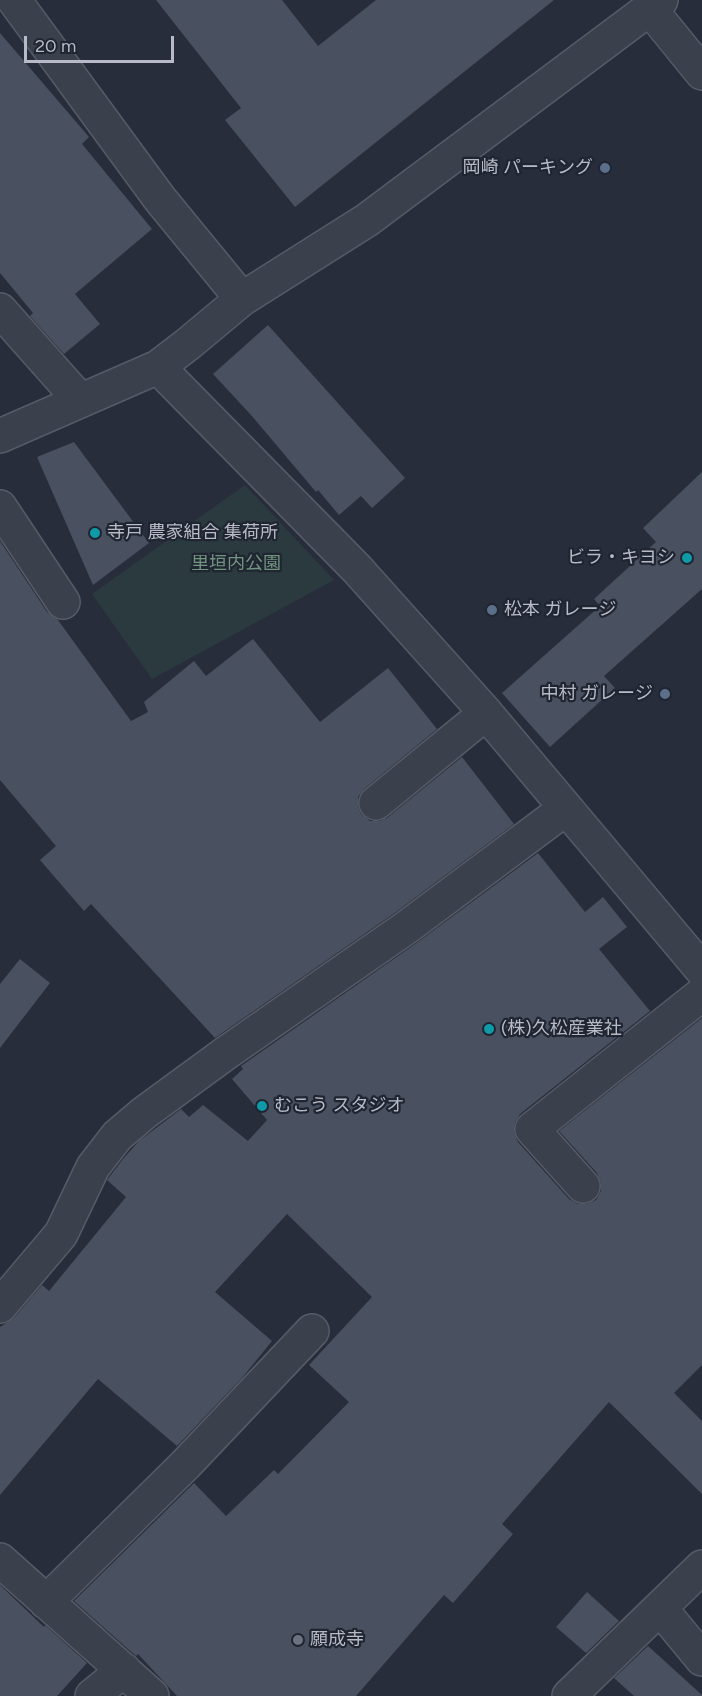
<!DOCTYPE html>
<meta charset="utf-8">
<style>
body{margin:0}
#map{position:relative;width:702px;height:1696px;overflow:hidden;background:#282d3c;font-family:Figtree,sans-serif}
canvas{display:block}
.scale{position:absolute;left:24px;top:36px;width:150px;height:27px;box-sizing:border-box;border:3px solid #b8bbc7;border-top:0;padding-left:8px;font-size:18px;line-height:21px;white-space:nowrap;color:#b8bbc7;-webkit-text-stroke:4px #202532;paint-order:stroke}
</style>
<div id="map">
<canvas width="702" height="1696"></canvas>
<div class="scale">20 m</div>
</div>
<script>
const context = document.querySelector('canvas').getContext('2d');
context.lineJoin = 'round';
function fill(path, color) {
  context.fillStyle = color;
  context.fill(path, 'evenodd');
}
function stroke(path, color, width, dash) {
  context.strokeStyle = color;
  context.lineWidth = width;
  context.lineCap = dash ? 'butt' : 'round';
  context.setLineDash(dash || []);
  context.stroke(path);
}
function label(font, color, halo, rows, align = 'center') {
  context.font = font + ' Figtree,"Noto Sans JP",sans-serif';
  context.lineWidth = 4.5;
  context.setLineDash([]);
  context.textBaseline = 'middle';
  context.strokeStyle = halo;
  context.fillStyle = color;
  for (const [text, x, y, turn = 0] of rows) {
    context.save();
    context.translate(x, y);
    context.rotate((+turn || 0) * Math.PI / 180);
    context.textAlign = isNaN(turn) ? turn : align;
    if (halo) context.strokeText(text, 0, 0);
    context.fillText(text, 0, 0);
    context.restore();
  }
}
fill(new Path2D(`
 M245,485l89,95 -182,99 -60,-85z`), '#2b3a3e');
fill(new Path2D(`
 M156,0h126l36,46 58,-46h178l-259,207 -70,-87 16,-12z
 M0,33l89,104 -7,7 70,85 -77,65 25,30 -36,30 -34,-38 3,-3 -33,-40z
 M268,325l137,153 -33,30 -11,-12 -22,19 -21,-25 -2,2 -65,-77 -38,-41z
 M74,442l75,101 -56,42 -56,-128z
 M702,472v117l-98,87 11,12 -65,59 -48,-54 98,-87 -6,-7 62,-57 -13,-14z
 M0,541l47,71 11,8 73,101 17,-9 -4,-10 50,-41 12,15 47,-37 67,83 68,-54 49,61 -73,60 -6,8v10l3,7 9,7h10l7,-3 75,-61 52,67 -118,88 -181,126 -124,-134 -7,7 -44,-51 16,-14 -56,-66z
 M538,853l47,59 18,-15 24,30 -28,22 51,62 -130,103 -5,8 -1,10 4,10 51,57 9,5h9l9,-4 5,-9v-8l-4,-10 -38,-42 143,-113v347l-28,28 28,28v73l-93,-92 -107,122 11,10 -60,69 -9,-8 -88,101h-179l-39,-42 -2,2 -7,-6 -55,-49 120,-118 32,33 48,-46 4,4 71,-72 -40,-37 63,-68 -85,-83 -72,78 57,49 -30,37 -65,68 -79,-67 -98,116v-168l14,-9 28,-33 7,6 77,-94 -19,-17 16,-21 16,-18 42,-32 8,8 14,-12 45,36 19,-21 -35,-41 11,-10 -2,-3 177,-124z
 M20,959l30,24 -50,65v-64z
 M0,1585l44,42 1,-2 42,38 -30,33h-57z
 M587,1592l32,29 -33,32 -30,-26z
 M648,1646l54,49v1h-68l-20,-18z`), '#495060');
const minor = new Path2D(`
 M14,0l146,199 82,100
 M650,9l52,64
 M0,310l80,90
 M158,367l199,202 129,144 216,257
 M0,436l158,-69 30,-23 54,-45 125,-79 294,-220
 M0,507l63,95
 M376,803l110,-90
 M583,1186l-51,-57 170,-135
 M0,1306l61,-72 32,-67 24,-31 27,-23 82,-60 181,-126 158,-118
 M0,1560l152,136
 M46,1602l140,-138 126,-133
 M660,1608l42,51
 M92,1696l32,-26
 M569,1696l133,-129`);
stroke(minor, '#565b67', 36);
stroke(minor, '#3b404d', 33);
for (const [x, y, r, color] of [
 [605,168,6,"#5c6f8a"],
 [95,533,6,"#0f9aa8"],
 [687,558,6,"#0f9aa8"],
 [492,610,6,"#5c6f8a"],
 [665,694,6,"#5c6f8a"],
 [489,1029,6,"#0f9aa8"],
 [262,1106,6,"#0f9aa8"],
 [298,1640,6,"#6b7280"]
]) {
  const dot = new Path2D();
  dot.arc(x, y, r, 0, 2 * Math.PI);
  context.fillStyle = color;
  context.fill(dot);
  stroke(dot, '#202532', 2);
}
label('18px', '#b8bbc7', '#202532', [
 ["岡崎 パーキング",593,168,"right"],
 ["寺戸 農家組合 集荷所",107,533],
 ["ビラ・キヨシ",675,558,"right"],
 ["松本 ガレージ",504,610],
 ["中村 ガレージ",653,694,"right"],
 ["(株)久松産業社",501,1029],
 ["むこう スタジオ",274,1106],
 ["願成寺",310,1640]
], 'left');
label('18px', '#729580', '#202532', [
 ["里垣内公園",236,564]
]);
</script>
